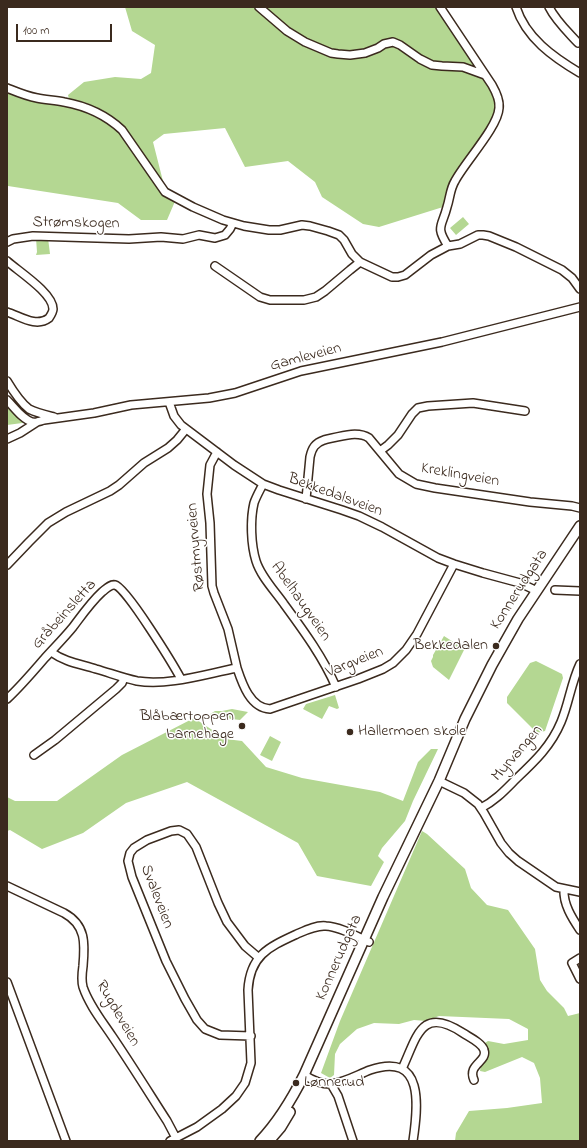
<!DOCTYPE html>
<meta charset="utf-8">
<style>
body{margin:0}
#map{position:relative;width:587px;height:1148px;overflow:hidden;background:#fff;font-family:"Indie Flower",sans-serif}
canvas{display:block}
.frame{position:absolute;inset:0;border:8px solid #3b2a1e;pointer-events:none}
.scale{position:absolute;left:16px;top:24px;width:96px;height:18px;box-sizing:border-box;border:2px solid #3b2a1e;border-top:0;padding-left:5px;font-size:12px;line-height:14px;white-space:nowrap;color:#3b2a1e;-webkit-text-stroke:3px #fff;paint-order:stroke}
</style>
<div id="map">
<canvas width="587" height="1148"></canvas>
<div class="frame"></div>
<div class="scale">100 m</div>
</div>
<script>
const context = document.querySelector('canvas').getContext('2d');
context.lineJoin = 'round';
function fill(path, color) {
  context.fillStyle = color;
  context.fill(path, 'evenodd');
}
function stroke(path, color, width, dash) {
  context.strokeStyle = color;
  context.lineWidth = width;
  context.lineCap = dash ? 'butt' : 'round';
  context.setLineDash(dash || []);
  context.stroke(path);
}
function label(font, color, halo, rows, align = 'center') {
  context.font = font + ' "Indie Flower",sans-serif';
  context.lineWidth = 3;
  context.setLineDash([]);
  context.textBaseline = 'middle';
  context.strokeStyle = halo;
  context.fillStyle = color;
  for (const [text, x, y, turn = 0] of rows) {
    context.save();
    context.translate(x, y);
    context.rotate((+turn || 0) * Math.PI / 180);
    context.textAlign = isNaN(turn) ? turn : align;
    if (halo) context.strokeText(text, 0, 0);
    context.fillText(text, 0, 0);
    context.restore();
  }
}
fill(new Path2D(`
 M125,7h313l61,94 -10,29 -46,77 -64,20 -16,-3 -41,-27 -7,-15 -27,-21 -43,6 -20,-39 -61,6 -11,8 13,51 10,6 -9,21h-26l-23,-17 -110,-17 -1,1v-95l62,7 -1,-4 16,-13 31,-5 26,2 10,-6 4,-28 -23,-14z
 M463,217l6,7 -13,11 -6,-7z
 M36,238h12l2,16 -14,1 1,-3z
 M7,402l23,20 -23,3z
 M444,636l14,9 5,-1 3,2 -17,34 -16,-13 -2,-6 2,-4v-2z
 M536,661l26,13 1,4 -18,53 -8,2 -30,-30v-6l23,-34z
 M335,695l4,13 -2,1 -8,-3 -7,13 -19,-10 3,-5z
 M232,709l16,3 -8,8 -33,-4 8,-5h7z
 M194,718l32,21 16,2 24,26 36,11 78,14 23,9 15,-39 13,-13h7l-25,52 -8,20 -23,27 -4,8 6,6 -13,24 -54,-10 -19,-33 -111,-61 -61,21 -43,30 -41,16 -32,-19 -3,1v-34l8,4h42l65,-46z
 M270,736l11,6 -9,19 -12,-6z
 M422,831l5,3 38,35 6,19 16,17 21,5 27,39 5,31 7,11 17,17 4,8 12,-3v128h-125l1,-8 13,-22 38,-3 35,-5 -2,-25 -6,-15 -12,-6 -37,15 -5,-1 1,-6 6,-15 -2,-7 3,-2 16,3 24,-4v-11l-19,-10 -70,-3 -13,5 -12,-1 -15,4 -25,-1 -17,6 -17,15 -5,10 -1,21 -4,3 -9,-5 19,-52z`), '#b4d792');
const minor = new Path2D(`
 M259,7l28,24 18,11 26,11 7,1 12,1 15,-2 13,-5 6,-4 9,-2 7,3 20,14 12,6 10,1 21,1 22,8
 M440,7l52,78c4,7 8,15 7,23 -1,19 -34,54 -44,73 -5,8 -5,17 -8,26 -5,20 -12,19 1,39
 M516,7c10,31 37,50 64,66
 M549,7c7,14 19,25 29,36
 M7,88c10,4 19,8 30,10 9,2 18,2 27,4 22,4 42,13 58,28l43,62 28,15 30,13 21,6 25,4h11l22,-5 8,1 18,5 11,4 5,5 8,14 8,8 32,15h6l7,-2 26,-20 17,-9 12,-2 18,-9h5l6,1 27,11 46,23 10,8 8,11
 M7,242l6,-3 20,-3 96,3 32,-2 22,2 16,-4 16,3 10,-3 5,-6 3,-6
 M7,261c11,10 46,32 46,48 0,3 -2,6 -4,9 -13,10 -29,-2 -42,-6
 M215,266l45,31 10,3h34l12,-3 9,-6 25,-21 10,-8
 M7,381c6,10 13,21 22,28 8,4 17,6 25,8
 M7,400c7,7 15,19 25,22 4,1 8,-1 12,-2l50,-7 37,-8 78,-7 26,-5 66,-22 141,-29 138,-35
 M169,402l5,14 7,9 53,40 29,19 16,6 63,20 17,6 23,11 56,31 16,6 29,9 37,10 17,8
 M7,439l13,-6 17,-11
 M380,451l8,-6 10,-10 14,-21 6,-6 10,-2 45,-3 52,8
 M263,484c-3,6 -7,13 -9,19 -4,17 -3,42 2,58 5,16 19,30 28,43 19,26 39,53 52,83
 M306,499l4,-42c2,-9 5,-14 14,-17 14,-3 33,-10 45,-2l30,36 17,10 19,4 95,14 42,4 8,2
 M7,565l22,-23 19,-19 18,-11 44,-21 9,-6 25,-22 24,-15 9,-8 9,-11
 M555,590l25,1
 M51,652c14,10 29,12 45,17 14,4 27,9 41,12 32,5 68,-7 100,-13l-9,-39 -14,-36 -2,-7 -2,-63 -3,-29 3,-29 7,-13
 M237,668c5,15 13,40 33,41l88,-30 25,-10 10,-6 13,-13 11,-16 37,-70
 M7,699c13,-12 25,-26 37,-40 10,-11 20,-21 29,-32 9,-12 18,-25 29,-35 4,-3 8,-8 13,-7 11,2 59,81 66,94
 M34,755l21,-15 61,-51 6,-6 2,-5
 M439,781l25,12 14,11 6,9 17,30 8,10 9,8 38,26 24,5
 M481,808c14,-7 24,-18 35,-29 19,-18 35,-33 45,-57 8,-19 10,-39 19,-58
 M7,886l57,27c22,12 21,30 19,53 -1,7 -2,14 0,21 6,18 19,34 29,49 19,28 37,57 55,85l9,17
 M564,889c-1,15 8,29 16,41
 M580,958l-8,5 8,16
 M7,982l59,159
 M251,1036l-31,-1 -15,-6 -8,-9 -12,-21 -19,-38 -34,-84 -4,-16 2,-8 4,-5 13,-8 24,-9 8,-1 8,4 9,13 22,56 9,19 18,24 14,12
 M402,1069c15,-32 19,-64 61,-36 6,4 19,10 21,17 4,12 -17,14 -10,30
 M304,1075c8,5 16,9 26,9 14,-1 27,-9 40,-14 55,-19 48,37 43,71
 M331,1084l7,12 15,45
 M170,1141l27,-14 25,-18 14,-13 9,-13 6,-20 -3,-73c2,-35 21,-43 49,-56 9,-4 19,-9 29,-8 15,1 30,10 43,16`);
const major = new Path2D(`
 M260,1141c18,-19 32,-42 44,-66l79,-178 56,-116 26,-62 27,-54 26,-46 62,-93
 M269,1141l12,-14 9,-15`);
stroke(minor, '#3b2a1e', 10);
stroke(major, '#3b2a1e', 12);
stroke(minor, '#fff', 7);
stroke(major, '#fff', 9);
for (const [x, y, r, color] of [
 [496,646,4,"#3b2a1e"],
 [242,726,4,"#3b2a1e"],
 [350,732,4,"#3b2a1e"],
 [296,1083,4,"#3b2a1e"]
]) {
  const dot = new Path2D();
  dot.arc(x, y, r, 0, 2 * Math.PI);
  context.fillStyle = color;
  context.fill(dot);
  stroke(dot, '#fff', 1.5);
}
label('16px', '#3b2a1e', '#fff', [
 ["Strømskogen",76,224,1],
 ["Gamleveien",306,358,-15],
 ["Kreklingveien",460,476,10],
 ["Bekkedalsveien",335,496,20],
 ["Røstmyrveien",197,547,-95],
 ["Konnerudgata",520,590,-57],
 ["Abelhaugveien",300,602,55],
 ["Gråbeinsletta",65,615,-48],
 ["Vargveien",355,663,-22],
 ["Myrvangen",518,754,-49],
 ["Svaleveien",156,897,69],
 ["Konnerudgata",340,958,-66],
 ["Rugdeveien",117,1014,60]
]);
label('16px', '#3b2a1e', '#fff', [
 ["Bekkedalen",488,646],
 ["Blåbærtoppen",234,717],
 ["barnehage",234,735],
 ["Hallermoen skole",358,732,"left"],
 ["Lønnerud",304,1083,"left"]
], 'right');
</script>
